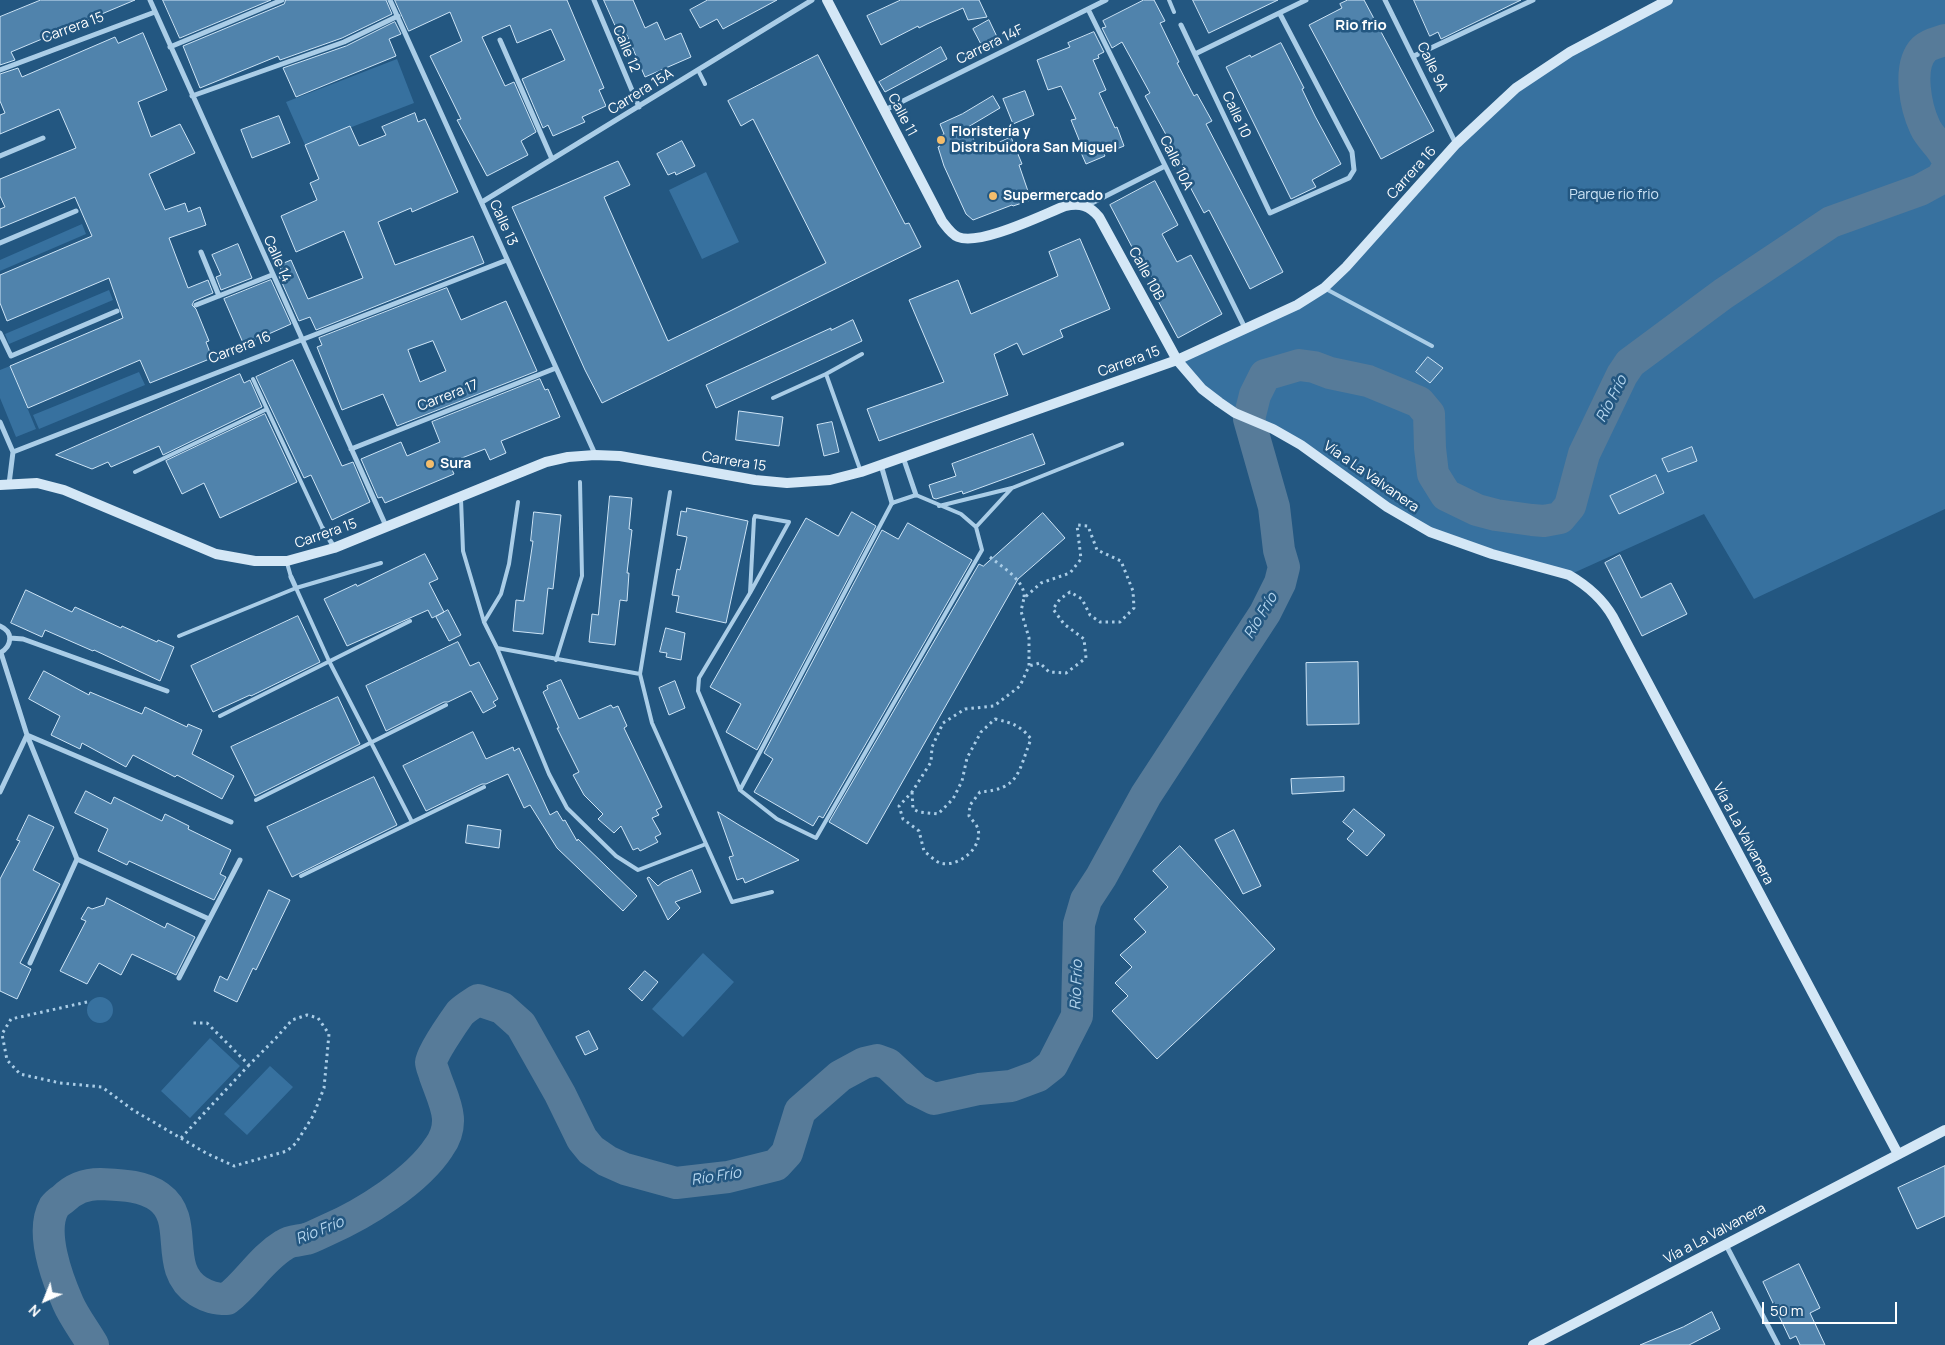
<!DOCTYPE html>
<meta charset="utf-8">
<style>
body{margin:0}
#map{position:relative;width:1945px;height:1345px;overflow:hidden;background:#235781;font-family:Manrope,sans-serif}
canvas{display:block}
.north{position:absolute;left:20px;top:1275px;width:50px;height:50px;-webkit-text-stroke:4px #235781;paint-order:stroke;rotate:224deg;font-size:14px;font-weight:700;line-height:20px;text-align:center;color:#fff}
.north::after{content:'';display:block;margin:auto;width:18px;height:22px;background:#fff;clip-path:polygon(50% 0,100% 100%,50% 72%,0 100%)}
.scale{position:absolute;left:1762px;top:1302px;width:135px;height:22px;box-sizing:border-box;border:2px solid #fff;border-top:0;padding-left:6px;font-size:15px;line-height:18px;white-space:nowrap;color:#fff;-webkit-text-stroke:4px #235781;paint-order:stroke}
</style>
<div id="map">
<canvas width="1945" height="1345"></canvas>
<div class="north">N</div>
<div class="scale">50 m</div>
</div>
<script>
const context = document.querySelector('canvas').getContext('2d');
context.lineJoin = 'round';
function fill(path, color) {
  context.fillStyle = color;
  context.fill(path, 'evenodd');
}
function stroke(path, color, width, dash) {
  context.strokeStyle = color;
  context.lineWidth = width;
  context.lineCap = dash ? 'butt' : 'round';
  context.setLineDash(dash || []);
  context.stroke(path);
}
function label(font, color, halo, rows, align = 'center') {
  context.font = font + ' Manrope,sans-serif';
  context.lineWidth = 5;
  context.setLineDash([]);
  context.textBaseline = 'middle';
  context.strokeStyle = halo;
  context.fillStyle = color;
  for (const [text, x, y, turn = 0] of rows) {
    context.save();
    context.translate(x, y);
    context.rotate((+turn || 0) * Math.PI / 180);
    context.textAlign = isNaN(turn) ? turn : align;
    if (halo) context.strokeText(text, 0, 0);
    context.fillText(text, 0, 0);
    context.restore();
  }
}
fill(new Path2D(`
 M1666,0h279v509l-191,90 -50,-85 -135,61 -139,-43 -129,-87 -66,-32 -58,-53 147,-72 132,-144 60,-56z
 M397,59l17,44 -109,42 -19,-43z
 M706,172l33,70 -37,17 -33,-69z
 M82,224l4,10 -86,37v-11z
 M109,290l4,10 -104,44 -4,-10z
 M10,366l26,63 -20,8 -16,-39v-28z
 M139,372l6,13 -106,44 -6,-14z
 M703,953l31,29 -51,55 -31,-28z
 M87 1010a13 13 0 1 1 26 0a13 13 0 1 1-26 0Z
 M210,1038l30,28 -50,52 -29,-27z
 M270,1066l23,21 -46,48 -23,-21z`), '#37719f');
stroke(new Path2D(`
 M1945,40c-6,2 -16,4 -21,9 -17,17 -8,59 1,78 5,11 15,18 20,28
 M93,1345c-8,-14 -19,-28 -25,-42 -11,-25 -28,-71 -14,-96 2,-3 6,-6 9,-8 10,-10 23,-15 37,-15 20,1 42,1 59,13 32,23 3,71 39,94 10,6 17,8 29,8 21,-16 34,-40 57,-54 7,-5 14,-4 22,-6 7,-2 14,-6 21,-9 37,-16 90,-49 112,-83 18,-25 5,-45 -4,-71 -1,-4 -4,-10 -4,-14 0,-7 24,-42 29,-49 5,-5 12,-9 18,-13l24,8 19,17 39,69 22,45 9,11 16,11 18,8 51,14 52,-6 48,-12 11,-12 13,-42 40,-35 24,-13 13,-3 11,4 28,26 18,9 45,-10 32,-3 27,-10 14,-11 25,-49 2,-92 7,-24 15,-23 45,-82 119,-182 15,-30 4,-16 -5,-17 -5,-43 -25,-88 6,-24 10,-20 34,-10 15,2 16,6 38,8 51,21 10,12 1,34 3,26 13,21 31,15 19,5 36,5 12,1 16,-3 10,-12 14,-52 38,-79 8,-12 93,-69 108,-72 89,-32 22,-12 3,-6`), '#577b99', 32);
const building = new Path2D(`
 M41,0h94l-124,52 4,8 -15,5v-48z
 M163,0h108l-91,38z
 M286,0h100l6,14 -50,24 -62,22 -2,-4 -78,32 -17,-42 101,-42z
 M395,0h172l37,88 -5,2 7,16 -24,11 3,5 -32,14 -5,-11 -5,3 -21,-49 43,-19 -14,-31 -34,14 -7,-18 -28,12 23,49 9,-4 22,50 -15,9 7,14 -41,21 -30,-56 4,-1 -31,-63 32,-15 -12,-29 -41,19z
 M604,0h29l12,28 12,-6 8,18 16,-7 10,24 -46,20 -18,-42 -6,3z
 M708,0h69l-54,29 -6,-10 -17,9 -10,-18z
 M901,0h78l8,17 -19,3 -5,-12 -36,16 -8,4 -1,-2 -37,19 -14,-29z
 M1144,0h10l11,21 -5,2 19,39 -2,1 17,33 3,-2 15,27 -6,3 77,148 -33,17 -41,-79 -5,3 -24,-45 3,-2 -38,-70 5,-3 -28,-51 -10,6 -10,-20 4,-1 -3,-6z
 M1193,0h85l-69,33z
 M1348,0h16l70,131 -53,28 -72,-134 33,-17 -2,-4z
 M1414,0h107l-80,39 -3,-7 -8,4z
 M989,20l10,21 -16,7 -10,-19z
 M395,22l6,12 -12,5 7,17 -100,41 -13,-29 63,-22z
 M1094,32l10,20 -6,3 1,3 -6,2 13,30 -7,3 16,35 2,-1 7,19 -20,8 1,2 -19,8 -7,-16 3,-1 -11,-27 5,-1 -15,-33 -13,4 -11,-30 33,-13 -2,-4z
 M143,33l24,57 -29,12 13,35 29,-13 15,29 -46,21 16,36 20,-7 3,9 12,-5 6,18 -37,13 19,50 20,-8 5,13 -19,8 -2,4 4,4 13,32 -3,1 6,16 -62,25 -10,-23 -112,48 -18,-42 113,-48 -14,-40 -102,43 -7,-18v-28l92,-39 -17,-39 -75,31v-19l5,-2 -5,-11v-17l76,-31 -17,-39 -59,25v-19l5,-2 -5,-12v-27l18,-6 4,9 93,-40 3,6z
 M1281,43l23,45 -2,1 13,27 26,48 -29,16 4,7 -25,12 -65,-132 24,-12 1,2z
 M941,47l6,12 -62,33 -6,-10z
 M818,55l87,169 4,-1 12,24 -319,156 -17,-33 -73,-163 106,-46 12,24 -26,12 64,144 60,-29 98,-49 -73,-144 -12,7 -13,-25z
 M1025,91l9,24 -21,9 -10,-25z
 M993,96l7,12 -32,19 11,24 32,-14 11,27 -3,1 12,35 -18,6 -1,-1 -39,15 -7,-6 -22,-48 -6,-19 2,-1 -3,-9 7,-3 -4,-10 22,-10z
 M415,113l3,9 7,-3 33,73 -46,20 -1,-4 -33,14 17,43 78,-29 11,27 -168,67 -6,-13 -11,4 -20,-45 4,-2 -4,-9 12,-5 17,39 55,-21 -19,-47 -48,21 -15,-36 36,-16 -7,-17 9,-4 -14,-34 45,-19 9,20 27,-11 -4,-8z
 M279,116l11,27 -38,15 -11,-28z
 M682,141l13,25 -19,9 -1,-3 -7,3 -11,-21z
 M1155,181l23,44 -16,9 15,28 14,-7 31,59 -44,24 -22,-41 4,-3 -24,-47 -3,2 -23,-44z
 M1080,239l30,70 -50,21 3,7 -40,18 -6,-12 -23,11 14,41 -129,46 -12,-32 77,-27 -35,-82 49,-20 13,34 87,-38 -9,-24z
 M238,244l14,34 -31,12 -5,-13 5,-2 -9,-20z
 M271,280l20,44 -47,21 -20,-46z
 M447,288l14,32 45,-19 31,70 -140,55 -14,-32 -41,16 -25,-63 5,-2 -3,-7zM433,341l13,30 -26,11 -12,-32z
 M853,320l9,21 -146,67 -10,-23 125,-57v2z
 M1428,357l15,11 -13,15 -14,-11z
 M293,360l49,106 11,-4 17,40 -38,18 -21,-45 -7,3 -48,-101z
 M240,374l4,9 6,-3 12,27 -99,48 -4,-9 -48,21 -3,-5 -16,7 -36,-14z
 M540,379l5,11 3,-1 12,28 -59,24 5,12 -16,7 -5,-11 -36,14 5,11 -69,29 -3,-6 -4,1 -17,-39 40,-17 6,14 33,-14 -8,-20z
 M739,411l44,6 -4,29 -43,-6z
 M265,414l32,68 -77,36 -16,-35 -22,11 -16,-33z
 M832,422l7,30 -15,4 -7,-31z
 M1033,434l12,30 -82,30 -1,-3 -26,8 -3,-1 -4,-13 27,-9 -4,-12z
 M1692,447l5,14 -29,11 -6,-13z
 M1656,475l8,18 -45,21 -9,-18z
 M610,496l22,2 -3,31 3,1 -5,43h2l-2,28 -7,-1 -5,45 -26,-3 3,-28 6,1z
 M687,508l61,13 -22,102 -50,-11 3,-16 -7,-1 5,-26 3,1 7,-33 -10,-2 4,-24 5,1z
 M534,512l27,3 -8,74 -5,-1 -5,46 -30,-3 3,-31 8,1 9,-60h-2z
 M852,512l24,14 -119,224 -31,-18 15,-28 -31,-17 96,-169 32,18z
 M1043,513l22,25 -47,41 -151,265 -38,-22 150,-258 4,2z
 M908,523l64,37 -149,258 -4,-2 -6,10 -59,-34 19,-33 -9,-6 118,-223 16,9z
 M425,554l13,25 -9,4 15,29 -12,6 -4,-8 -81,36 -23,-47 32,-15 1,2z
 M1620,555l21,43 30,-15 16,31 -45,22 -37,-73z
 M26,590l46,22 3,-5 46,21 1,-2 35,16 1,-2 16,7 -14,34 -66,-31 -1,1 -48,-21 -3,7 -31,-14z
 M448,610l13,25 -12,6 -13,-24z
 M298,616l22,46 -69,34 -1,-1 -37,17 -22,-46z
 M666,628l19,5 -4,27 -15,-3 1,-4 -7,-1z
 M458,642l12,24 9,-4 19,37 -5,3 3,4 -13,7 -12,-22 -23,11h-4l-58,29 -20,-45z
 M1358,662l1,62 -52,1 -1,-62z
 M44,671l45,24 1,-3 52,22 3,-7 42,20 1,-3 14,6 -10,24 42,22 -12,23 -45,-24 -2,2 -42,-22 -7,12 -44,-24 -2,6 -29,-14 9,-19 -31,-17z
 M561,680l18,39 32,-14 2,3 5,-2 9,20 -3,2 38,79 -6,3 3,5 -7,3 9,16 -6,3 3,5 -18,9 -2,-3 -5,2 -12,-24 -7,7 -16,-14 5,-5 -19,-19 -11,-20 6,-3 -22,-44h2l-16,-36 5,-3 -1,-3z
 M675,681l10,27 -16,7 -10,-27z
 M338,697l22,47 -105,52 -24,-49z
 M473,732l13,27 27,-12 1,4 5,-3 31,67 7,-4 6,10 2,-1 12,21 1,-2 59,57 -14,15 -66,-63 -27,-43 -6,3 -16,-34 -22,10h-4l-56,27 -23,-45z
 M374,777l23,48 -105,52 -25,-50z
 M1344,777v14l-52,3 -1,-15z
 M86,791l25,13 3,-7 48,24 3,-7 24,12 -1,3 43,21 -11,24 6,3 -12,23 -85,-39 -2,4 -29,-14 10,-22 -33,-16z
 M1354,809l31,26 -18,21 -20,-17 7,-8 -11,-9z
 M718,812l21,13 60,35 -54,23 -2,-5 -6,2 -8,-23 4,-1z
 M29,815l25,12 -21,43 27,14 -40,79 11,6 -14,30 -17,-8v-112l20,-38 -3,-1z
 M468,825l33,5 -2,18 -33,-5z
 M1234,830l27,56 -18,8 -28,-54z
 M1180,846l95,103 -118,110 -45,-48 16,-15 -13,-13 17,-16 -12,-12 26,-23 -12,-13 34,-32 -15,-16z
 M692,870l9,22 -26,10 5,6 -12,12 -21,-42 2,-1 9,9 5,-4z
 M269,890l21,10 -34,70 -3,-2 -16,34 -23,-11 6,-15 7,4z
 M107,898l58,30 2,-5 28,14 -19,38 -44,-21 -11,21 -22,-12 -12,21 -27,-13 26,-50 -5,-2 7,-12 4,2 12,-4z
 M645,971l13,11 -16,19 -13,-12z
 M589,1031l9,18 -13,6 -9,-18z
 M1945,1166v50l-28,13 -19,-41z
 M1799,1264l21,44 -10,5 15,32h-25l-4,-9 -6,3 -27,-57z
 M1712,1312l8,17 -31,16h-49l43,-18z`);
fill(building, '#5083ac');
stroke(building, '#cde4f6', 1);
stroke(new Path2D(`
 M990,557c12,10 36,24 34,41
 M912,792l1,17 6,3 19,2 15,-15 9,-18 5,-23 14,-26 14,-13c17,4 25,6 36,20 -13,33 -11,50 -51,53l-10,13 -1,11c3,4 8,9 9,13 5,19 -20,39 -38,34 -5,-2 -11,-8 -16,-12l-5,-20 -16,-12 -4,-13 13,-14 19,-30 1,-15 11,-24 22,-14 29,-3 26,-20 9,-20v-28l-8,-27 3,-13 17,-15 29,-10 11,-14 -4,-34 11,1 9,24 24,11 12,30 1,17 -14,14h-20l-10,-7 -8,-16 -12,-7 -10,7 -7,10 11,15 20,15 2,19 -20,15 -17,-1 -9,-9 -11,3
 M87,1002l-76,17 -9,15 5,26 13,14 40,9 42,4 31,23 73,43 28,13 53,-15 9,-8 17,-27 11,-28 5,-54 -11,-16 -11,-3 -15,5 -16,18 -27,27 -42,-42h-17
 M181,1138l68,-73`), '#aacde7', 3, [2.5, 4]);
stroke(new Path2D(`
 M1169,0l5,12
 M698,70l7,14
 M1326,289l106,57
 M826,374l36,-20
 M253,379l70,150
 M773,398l53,-24 35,98
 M135,472l132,-63
 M670,492l-30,182 12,49 80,179 40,-10
 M461,499l2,52 21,71 13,26 52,126 18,34 49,48 22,14 68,-26
 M939,506l73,-18 110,-44
 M287,563l4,14
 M296,588l33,73 83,161
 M750,593l4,-74 1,-3 34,6 -39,71 -51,85 -1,13 42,99 37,29 39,19 166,-288 -6,-23 36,-39
 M484,622l17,-28 8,-30 9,-62
 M179,636l117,-48 85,-25
 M497,648l143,26
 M556,660l26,-84 -2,-94
 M220,716l190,-95
 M740,790l152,-287 24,-8 45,19 15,13
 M256,800l190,-95
 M301,876l183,-89`), '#aacde7', 4);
stroke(new Path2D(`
 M150,0l236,526
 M390,0l205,454
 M594,0l45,107
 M1385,0l71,144
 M1088,9l157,319
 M1181,25l89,188 79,-35 5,-8 -2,-18 -72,-138
 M500,40l52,119
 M170,47l112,-47
 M1195,54l111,-54
 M1414,56l119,-56
 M0,70l155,-58
 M192,96l152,-54 54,-26
 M885,110l221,-110
 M0,156l43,-18
 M482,202l330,-202
 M1086,206l79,-40
 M0,243l76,-32
 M201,252l18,44
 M196,305l76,-30
 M0,333l11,23 106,-45
 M0,422l13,30
 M351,449l205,-81
 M13,452l494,-192
 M903,457l13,38
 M881,465l11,38
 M9,484l4,-32
 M323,529l11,18
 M291,577l5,11
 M0,626c14,6 12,20 0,27
 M10,638l13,1 144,52
 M1,653l26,82 50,124 132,60
 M0,792l27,-57 204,87
 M30,963l47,-104
 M179,978l61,-118
 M1726,1245l52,100`), '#aacde7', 5);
stroke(new Path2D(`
 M827,0l115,221c4,5 9,13 16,16 22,9 84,-22 107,-31 15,-3 24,-1 34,11l78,143 25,29 17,13 16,11 38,16 28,16 86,62 43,25 62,22 77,21c19,11 33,23 44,42l285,537
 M0,485l37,-2 27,7 152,64 39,7h32l47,-13 212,-86 22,-5 27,-2 25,1 135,24 32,3 43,-3 31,-8 316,-112 120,-55 27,-17 22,-21 110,-123 60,-56 54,-36 98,-52
 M1533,1345l412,-215`), '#d4e7f6', 10);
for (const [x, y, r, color] of [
 [941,140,5,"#f3bd6c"],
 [993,196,5,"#f3bd6c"],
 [430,464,5,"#f3bd6c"]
]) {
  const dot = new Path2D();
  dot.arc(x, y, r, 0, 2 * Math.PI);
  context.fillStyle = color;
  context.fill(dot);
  stroke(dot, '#235781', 2);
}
label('14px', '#fff', '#235781', [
 ["Carrera 15",73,28,-20],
 ["Carrera 14F",990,45,-26],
 ["Calle 12",626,49,67],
 ["Calle 9A",1432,67,64],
 ["Carrera 15A",641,92,-32],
 ["Calle 11",902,115,62],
 ["Calle 10",1236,115,65],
 ["Calle 10A",1176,163,64],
 ["Carrera 16",1412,173,-48],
 ["Calle 13",503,223,66],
 ["Calle 14",277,259,66],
 ["Calle 10B",1146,274,61],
 ["Carrera 16",240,348,-21],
 ["Carrera 15",1129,362,-20],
 ["Carrera 17",448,396,-21],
 ["Carrera 15",734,462,9],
 ["Vía a La Valvanera",1371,477,35],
 ["Carrera 15",326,534,-19],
 ["Vía a La Valvanera",1743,834,62],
 ["Vía a La Valvanera",1715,1234,-28]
]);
label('bold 14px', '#fff', '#235781', [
 ["Floristería y",951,132],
 ["Distribuidora San Miguel",951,148],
 ["Supermercado",1003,196],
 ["Sura",440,464]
], 'left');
label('14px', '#cde4f6', '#235781', [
 ["Parque rio frio",1614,195]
]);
label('bold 15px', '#fff', '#235781', [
 ["Rio frio",1361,26]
]);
label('italic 15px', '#b5d6ef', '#235781', [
 ["Río Frío",1612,399,-63],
 ["Río Frío",1261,616,-59],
 ["Río Frío",1077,985,-88],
 ["Río Frío",716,1177,-9],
 ["Río Frío",320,1231,-22]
]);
</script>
